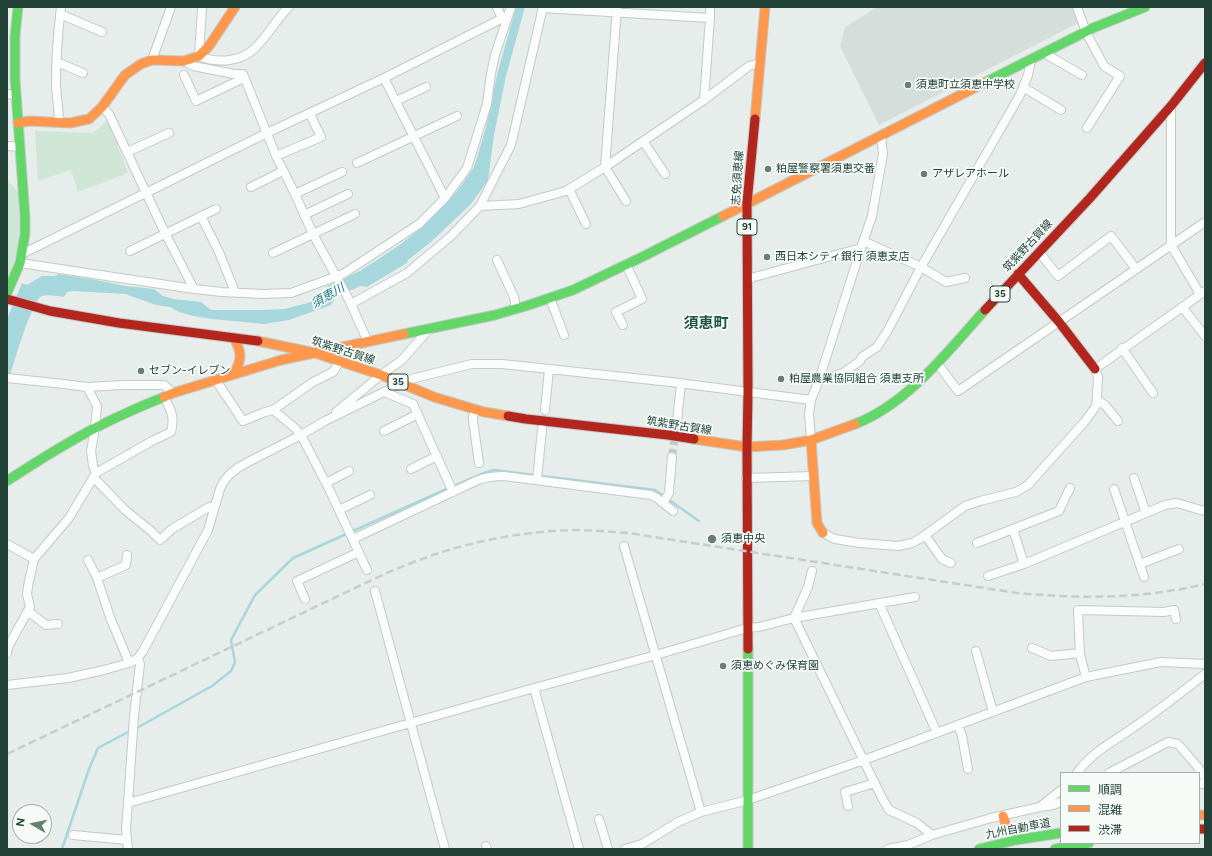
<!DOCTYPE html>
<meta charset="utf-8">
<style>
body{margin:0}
#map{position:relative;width:1212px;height:856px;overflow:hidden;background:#e7edea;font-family:Figtree,"Noto Sans JP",sans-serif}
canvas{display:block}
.frame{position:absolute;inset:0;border:8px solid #224238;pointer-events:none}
.legend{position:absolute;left:1060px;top:772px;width:140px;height:72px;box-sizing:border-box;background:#f6fbf8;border:1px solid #a1b1ab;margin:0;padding:5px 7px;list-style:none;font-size:12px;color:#224238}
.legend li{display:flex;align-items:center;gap:8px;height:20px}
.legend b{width:20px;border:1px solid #a1b1ab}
.north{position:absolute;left:12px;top:804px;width:40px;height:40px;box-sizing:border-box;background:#f6fbf8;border:1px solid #a1b1ab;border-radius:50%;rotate:279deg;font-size:11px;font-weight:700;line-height:16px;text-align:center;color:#224238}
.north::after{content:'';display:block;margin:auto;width:14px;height:18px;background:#677e76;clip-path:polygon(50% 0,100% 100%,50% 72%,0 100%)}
</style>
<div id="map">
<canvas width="1212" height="856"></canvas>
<div class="frame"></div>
<ul class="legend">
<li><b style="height:5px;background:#63d668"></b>順調</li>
<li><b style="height:5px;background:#ff974d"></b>混雑</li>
<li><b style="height:5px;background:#b3261e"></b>渋滞</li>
</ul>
<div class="north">N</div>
</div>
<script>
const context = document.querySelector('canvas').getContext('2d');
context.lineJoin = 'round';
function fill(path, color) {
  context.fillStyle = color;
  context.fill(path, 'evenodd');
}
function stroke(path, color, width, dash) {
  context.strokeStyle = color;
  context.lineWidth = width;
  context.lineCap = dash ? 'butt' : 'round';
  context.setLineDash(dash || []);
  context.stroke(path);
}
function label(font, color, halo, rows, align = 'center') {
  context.font = font + ' Figtree,"Noto Sans JP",sans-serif';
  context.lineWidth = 3.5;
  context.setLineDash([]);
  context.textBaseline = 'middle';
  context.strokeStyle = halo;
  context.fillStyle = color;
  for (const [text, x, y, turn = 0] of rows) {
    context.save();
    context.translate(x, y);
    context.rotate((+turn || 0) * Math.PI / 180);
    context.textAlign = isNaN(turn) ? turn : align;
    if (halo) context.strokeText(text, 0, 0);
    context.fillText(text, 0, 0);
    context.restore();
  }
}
fill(new Path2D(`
 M877,7h195l8,15 -201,103 -39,-79 5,-19z`), '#d5deda');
fill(new Path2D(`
 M108,120l20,53 -50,19 -7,-22 -33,11 -3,-50 58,2z
 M7,182l6,4 7,8 2,7 -3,45 -12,42z`), '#cfe6d6');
fill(new Path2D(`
 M516,7h9l-19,69 -12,59 -6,45 -17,24 -39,37 -24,19 -1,3 -40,24 -7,-1 -8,4h-7l-6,3 -3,3 -5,9 -42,15 -25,4 -52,-5 -19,-3 -14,-4 -9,-5 -14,-2 -31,-11 -53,-3 -5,1 -3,5c-5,-1 -17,-3 -22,-1 -10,3 -31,76 -35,90v-67l15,-36 5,2 15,-9h13l4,-2 32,5 35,7 28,3 9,7 11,3 27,3 10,8h51l22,-1 24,-6 17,-10v-6l35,-16 41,-27 21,-17 37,-38 15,-22 11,-36 12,-56z`), '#a6d7dd');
stroke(new Path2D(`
 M135,729l77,-43 19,-15 4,-9 -4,-22 24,-45 38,-37 149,-67 42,-18 10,-3 161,20 44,31
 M62,849l27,-80 9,-21 32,-17`), '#a6d7dd', 2.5);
stroke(new Path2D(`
 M672,457l5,-36`), '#c0cbc6', 8, [8, 4]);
const street = new Path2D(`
 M202,7l-3,49c19,8 44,6 58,-10 12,-12 20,-28 32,-39
 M497,7l5,12
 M1077,7l9,25 18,34 16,10 -33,52
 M542,8l168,10 -6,82
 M617,8l-12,159 21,34
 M60,14l42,18
 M710,18v-11
 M1047,52l2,4 33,19
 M152,60l19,-53
 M184,61l9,5 41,8h9l33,82 19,38 18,40 36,66 19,42
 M57,62l26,11
 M184,75l12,26 48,-23
 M384,78l61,120
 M1023,87l38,23
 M7,94l9,1
 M396,101l30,-14
 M102,107l7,7 56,119 29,56
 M1171,107v138l29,49
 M59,123c0,-14 -3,-27 -3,-41 0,-25 2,-50 5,-75
 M643,141l22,33
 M7,146l13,1
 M127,152l42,-19
 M276,156l45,-19 -11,-23
 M357,163l100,-47
 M251,187l32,-16
 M569,189l17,35
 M295,194l47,-22
 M480,206l39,-2 47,-13 39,-24 99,-67 45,-34 11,-3
 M304,215l44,-21
 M201,216l18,36 16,40
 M863,241l58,26 25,15 19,-4
 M130,251l86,-42
 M1039,252l19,24 53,-40 25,33
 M273,253l82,-39
 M22,254l245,-121 117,-55 123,-62
 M497,260l17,37 2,12
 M20,263l174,26 28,3 42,2 27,-1 52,-19 76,-50 26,-26 22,-30 20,-64 4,-30 4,-19 16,-48
 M747,279l114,-31
 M550,298l14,37
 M351,304l56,-31 44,-37 29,-30 31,-61 32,-138
 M1182,307l23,29
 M623,325l-7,-13 26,-13 -16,-35
 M1122,348l31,45
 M340,361l-7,11 -20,10 -40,28 22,18 6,7 29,56 37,79
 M937,363l21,28 247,-169
 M7,378l57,6 23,3 35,-2h42l9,8
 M215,379l28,42 22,-9 8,-2
 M411,379l61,-15h30l169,18 140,18
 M819,380l24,-7 17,-12 2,-4 15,-10 11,-17 33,-63 99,-172 8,-20 3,-15
 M87,387l10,19 -2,22 -4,23 2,15 3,7
 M384,392l29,12 40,88
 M1097,400l8,5 13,16
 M476,410l-3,6v5l6,42
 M545,410l4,-41
 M336,412l45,-37 21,-15 28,-32
 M677,421l4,-37
 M384,431l34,-17
 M811,440l-2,-26 2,-14 8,-20 42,-132 11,-32 11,-62 -2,-18
 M411,469l26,-13
 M94,478l31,32 26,21 9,9 12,-11 37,-22 6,-1
 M746,478l68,-2
 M1134,478l12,35
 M537,480l5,-51
 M326,483l23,-12
 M1114,489l30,88
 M663,503l6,-10 3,-36
 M339,510l31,-15
 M1013,529l11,35
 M823,533l12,6 25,4 38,3 14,-3 9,-5 44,-32 15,-5 36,-9 12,-7 58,-65 10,-14 1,-10 1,-19 -3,-8 110,-78
 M925,535l17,24 9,4
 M353,539l125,-59c9,-3 17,-4 26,-4l147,19 6,3 16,13
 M977,543l82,-32 11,-23
 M7,544l27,15
 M624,546l77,266
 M88,560l9,18 14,42 7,16 11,27
 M1140,564l39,-15
 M812,571l-4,16 -14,31 88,180 7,12 28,13 15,12
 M988,576l36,-12 141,-59 12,-2 27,8 1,-1
 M97,578l29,-13 1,-10
 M375,591l70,258
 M305,599l-8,-18 62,-29
 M879,603l58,130
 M28,611l18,14 12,-1
 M1032,648l19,8 29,-3
 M976,651l17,61
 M7,653l1,-6 22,-40 -3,-13 1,-8 6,-27 35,-41 27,-45 56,-32 19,-9c4,-15 0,-22 -7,-35
 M1086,677l-6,-22 -2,-45 86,2 10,-2 2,9
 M7,685l61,-7 36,-8 25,-7 9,-5 5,-7 65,-121 12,-41 4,-8 6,-7 9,-7 15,-8 47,-24 24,-14 69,-34
 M534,688l45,161
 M958,725l4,11 6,33
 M1077,773c17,-23 35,-30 57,-46 24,-16 48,-35 71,-53
 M1109,773l59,-31 10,2 19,22 8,12
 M1199,784h6
 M128,803l406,-115 122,-33 91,-27 12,-1 35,-9 121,-21
 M848,806l-3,-14 30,-9
 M1041,806l20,-16
 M599,819l9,30
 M73,835l54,5
 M486,846l1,3
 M128,849l-2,-20 2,-26 6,-87 6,-52 -2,-6
 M625,849l17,-5 36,-22 23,-10 47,-12 116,-40 222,-83 75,-15 44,2
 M888,849l20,-4 24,-10 59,-17 49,-11 13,-2 8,-3`);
const fast = new Path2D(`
 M986,82l107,-54 52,-21
 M7,293l13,-30 5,-29v-17l-10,-138v-43l3,-29
 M404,334l91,-19 34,-10 44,-15 69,-33 81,-41
 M855,424c54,-21 93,-73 130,-114
 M7,481c29,-19 59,-38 90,-54 22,-11 44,-21 67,-30
 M748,649v200
 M979,849l37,-9 45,-7
 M1055,849l34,-6`);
const slow = new Path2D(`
 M755,119l10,-112
 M18,123l11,-2 41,2 19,-4 13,-12 23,-32 16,-11 11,-4 32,1 15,-5 10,-10 26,-39
 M723,216l263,-134
 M234,338c8,15 8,21 0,36
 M258,341l57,12 66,22 53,22 50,15 24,4
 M164,397l9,-4 108,-33 123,-26
 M694,439l53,8 36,-2 28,-5 44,-16
 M811,440l6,83 6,10
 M1199,815h6
 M1003,816l5,15`);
const jam = new Path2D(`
 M1018,274l41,48 36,47
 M7,299l43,12 69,12 139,18
 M985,310l105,-112 81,-92 34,-43
 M508,416l18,3 142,16 26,4
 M747,447l1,202
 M747,447l1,-55 -1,-189 8,-84
 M1199,829h6`);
stroke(street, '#c4cac7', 10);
stroke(fast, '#c2cac7', 11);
stroke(slow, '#c2cac7', 11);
stroke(jam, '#c2cac7', 11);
stroke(street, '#fbfcfc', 8);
stroke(fast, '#63d668', 9);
stroke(slow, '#ff974d', 9);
stroke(jam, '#b3261e', 9);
stroke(new Path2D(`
 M7,754l348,-166c23,-11 46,-22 70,-30 45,-17 101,-27 149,-28 18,0 36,2 54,3l389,60c64,6 125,6 188,-9`), '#c8cdcb', 2.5, [8, 4]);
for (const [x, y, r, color] of [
 [908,85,4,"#677e76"],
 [768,169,4,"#677e76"],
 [924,174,4,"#677e76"],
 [767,257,4,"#677e76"],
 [141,371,4,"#677e76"],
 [781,379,4,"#677e76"],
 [712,539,5,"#677e76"],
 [723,666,4,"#677e76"]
]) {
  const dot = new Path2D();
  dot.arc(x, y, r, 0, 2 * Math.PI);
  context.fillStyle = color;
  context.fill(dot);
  stroke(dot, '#f6fbf8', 1.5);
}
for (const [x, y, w] of [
 [747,227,20],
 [1000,294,20],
 [398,382,20]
]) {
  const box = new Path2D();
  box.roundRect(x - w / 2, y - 8, w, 16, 3);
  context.fillStyle = '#f6fbf8';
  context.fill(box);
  stroke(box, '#224238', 1);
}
label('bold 10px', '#224238', null, [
 ["91",747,227],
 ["35",1000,294],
 ["35",398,382]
]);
label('11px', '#224238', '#f6fbf8', [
 ["須恵町立須恵中学校",916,85],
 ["粕屋警察署須恵交番",776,169],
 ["アザレアホール",932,174],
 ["西日本シティ銀行 須恵支店",775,257],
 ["セブン-イレブン",149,371],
 ["粕屋農業協同組合 須恵支所",789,379],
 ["須恵中央",721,539],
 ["須恵めぐみ保育園",731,666]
], 'left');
label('11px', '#224238', '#f6fbf8', [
 ["志免須恵線",738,178,-86],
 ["筑紫野古賀線",1028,246,-47],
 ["筑紫野古賀線",343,351,18],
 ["筑紫野古賀線",679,426,9],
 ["九州自動車道",1018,829,-11]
]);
label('italic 12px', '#177683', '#f6fbf8', [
 ["須恵川",328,296,-31]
]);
label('bold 15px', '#1c5646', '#f6fbf8', [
 ["須恵町",706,324]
]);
</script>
